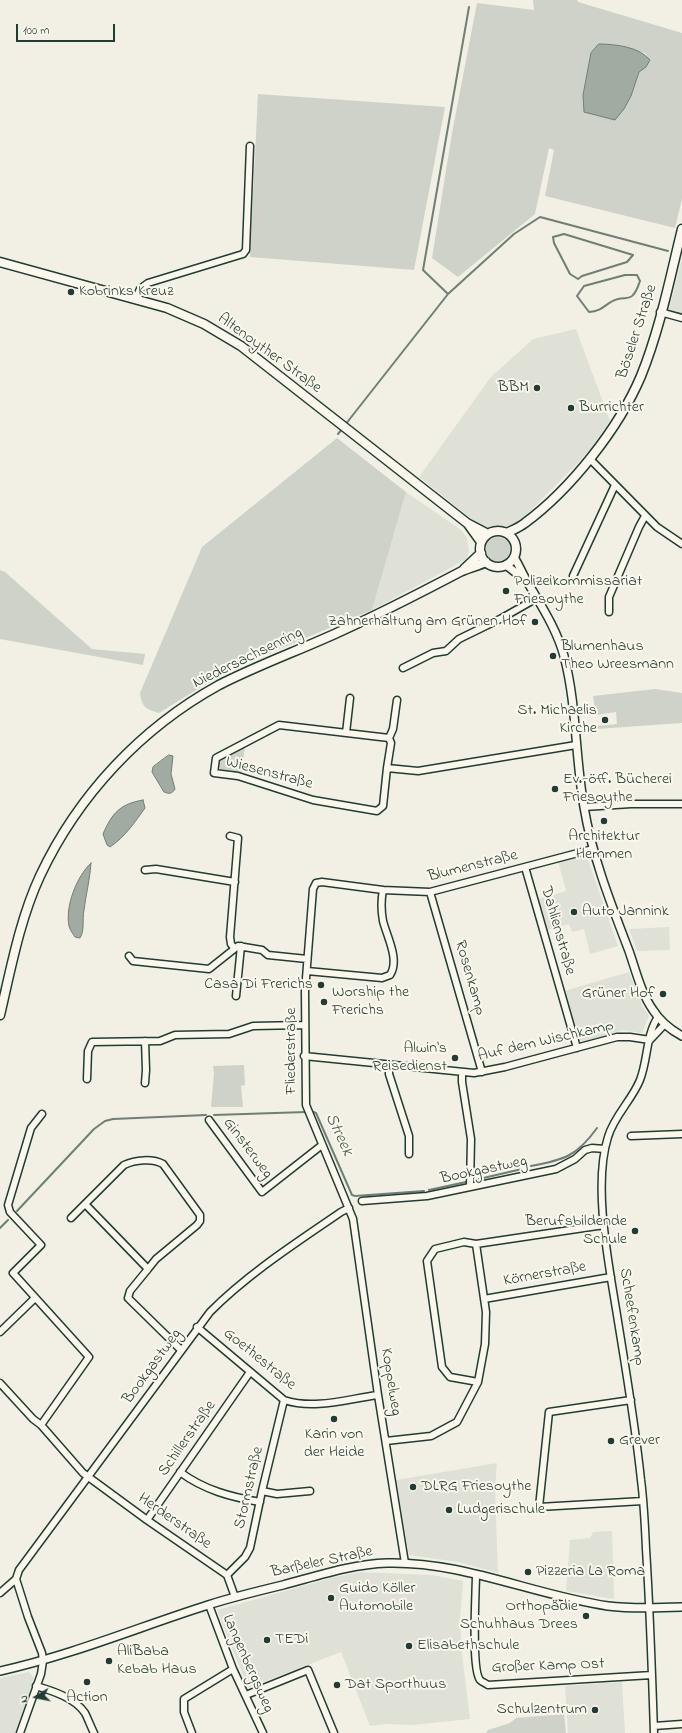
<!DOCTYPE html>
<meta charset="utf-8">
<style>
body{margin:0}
#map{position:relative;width:682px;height:1733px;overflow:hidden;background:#f2f0e5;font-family:"Indie Flower",sans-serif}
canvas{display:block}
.north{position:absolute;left:16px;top:1677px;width:40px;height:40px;-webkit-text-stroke:3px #fbf7ec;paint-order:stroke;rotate:260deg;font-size:11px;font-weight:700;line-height:16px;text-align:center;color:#1f3d34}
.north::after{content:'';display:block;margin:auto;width:14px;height:18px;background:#1f3d34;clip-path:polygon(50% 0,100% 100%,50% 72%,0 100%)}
.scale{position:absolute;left:16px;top:24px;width:99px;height:18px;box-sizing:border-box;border:2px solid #1f3d34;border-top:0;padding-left:5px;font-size:12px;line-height:14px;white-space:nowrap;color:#1f3d34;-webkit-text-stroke:3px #fbf7ec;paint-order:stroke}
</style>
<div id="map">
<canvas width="682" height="1733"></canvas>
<div class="north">N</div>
<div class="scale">100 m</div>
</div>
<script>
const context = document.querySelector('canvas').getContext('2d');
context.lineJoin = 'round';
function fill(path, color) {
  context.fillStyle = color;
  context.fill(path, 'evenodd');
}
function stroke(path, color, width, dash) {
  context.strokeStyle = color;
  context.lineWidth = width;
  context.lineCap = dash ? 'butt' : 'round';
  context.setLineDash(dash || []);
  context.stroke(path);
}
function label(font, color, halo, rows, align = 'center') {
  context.font = font + ' "Indie Flower",sans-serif';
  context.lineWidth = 4;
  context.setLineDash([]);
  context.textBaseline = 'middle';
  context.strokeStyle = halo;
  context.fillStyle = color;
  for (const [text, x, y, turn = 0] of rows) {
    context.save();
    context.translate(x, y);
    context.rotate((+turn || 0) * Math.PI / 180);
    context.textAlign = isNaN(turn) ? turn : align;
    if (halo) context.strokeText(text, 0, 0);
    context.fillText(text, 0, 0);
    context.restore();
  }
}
fill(new Path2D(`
 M682,258v58l-14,-4z
 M576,329l34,92 -20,28 -14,16 -59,59 -13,4h-15l-11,-4 -59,-47 71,-99 43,-39z
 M406,492l55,38 6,8 2,12 -2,9 -95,51z
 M586,854l32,92 -28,8 -6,-25 -12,3 -3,-8 -21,6 -10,-31 28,-8 -8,-30z
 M669,927l1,23 -33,1 -8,-22z
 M629,972l14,35 6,9 -7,17 -19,-3 -40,12 -5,-3 -14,-48z
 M497,1463l-2,26 3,84 -40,-11 -49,-7 -13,-75z
 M612,1531l2,68 -48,-8 4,-51 20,-2 3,-6z
 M360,1572l72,3 31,6 -3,38 2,35 8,65 -57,6 -26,-1 -17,2 -29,-74 -93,36 -31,-78 118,-33z
 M29,1672l5,6 -19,55h-15v-55z
 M622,1682l3,51h-57l-3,-47z`), '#e0e1d6');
fill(new Path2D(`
 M533,0h44l1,2 104,31v166l-7,29 -130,-32 9,-46 -5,-2 -14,66 -77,63 -26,-19 20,-125 25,-130 57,7zM612,44l33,9 5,7 -4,7 -7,5 -8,24 -47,16 -1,-17 8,-42z
 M258,94l187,13 -31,163 -164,-13z
 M337,438l69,54 -34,118 -128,54 -43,23 -42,26c-13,-4 -17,-5 -19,-20l62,-146z
 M486 549a12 12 0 1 1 24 0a12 12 0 1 1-24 0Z
 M0,570l5,2 87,77 53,5 -2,11 -143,-26z
 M655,689l27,4v30l-85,6v-3l20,-2 -1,-12 -20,3 -3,-19z
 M245,745l-3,27 -22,-3 -2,-6 4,-5z
 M244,1065l1,20 -4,1 2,21h-32l3,-33 -1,-8z
 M564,1714l2,19h-80l2,-3 22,-7 6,-5z`), '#cfd2c8');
const water = new Path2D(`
 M599,44c16,0 41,3 51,16l-4,7 -7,5 -8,24 -7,13 -9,11 -31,-8 -1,-17 8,-42z
 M169,755l4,1 -2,18 4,15c-3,5 -6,5 -11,3l-12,-20 1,-5z
 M143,800l2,8c-10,14 -20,29 -35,39l-3,-2 -4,-11c9,-21 17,-30 40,-34z
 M91,863c-1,16 -5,31 -7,47 -2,10 1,20 -4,28l-5,-1c-2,-3 -5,-7 -6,-11 -4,-20 8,-50 22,-63z`);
fill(water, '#a2aba1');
stroke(water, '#6e7f75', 1);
stroke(new Path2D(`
 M564,234l69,21 -6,7 -45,14 -4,3 -8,-5 -16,-31 -1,-6z
 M625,275h12l3,6c-2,5 -3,10 -7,14 -4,5 -9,2 -15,4 -12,3 -14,12 -29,13l-12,-16 7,-10z
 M448,294l-25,-24 46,-263
 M345,425l103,-131 66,-60 26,-17 128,34
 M338,434l5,-6
 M311,1111l5,2 36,82 3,1 69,-5
 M214,1115l92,-3
 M531,1166c33,-6 46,-10 66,-38
 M479,1179l43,-10
 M429,1190l37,-8
 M17,1211l77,-82 11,-8 8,-2 93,-4
 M0,1228l8,-8`), '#6e7f75', 2);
const minor = new Path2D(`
 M136,298l4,-9 8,-6 95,-29 3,-4 4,-104
 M660,312l22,6
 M590,459l67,68 25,17
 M573,576l42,-91
 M609,612v-15l30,-70 6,-11
 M403,668l30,-15 13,-2 13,-12 43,-21 35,-20
 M346,733l4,-35
 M389,738l4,-9 4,-29
 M387,768l4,-25 -2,-5 -110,-13 -63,33 -2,15 24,3 75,24 64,11 6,-5 4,-38 31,3 158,-26
 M584,807l47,-3h51
 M230,836l8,2 -8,99 1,7 3,4
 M525,867l52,181
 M145,870l11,-1 79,13
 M430,892l52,180
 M129,956l4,5 76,8 29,-23 24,4 6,5 39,4
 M307,971l75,7 8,-3c10,-15 -3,-38 -7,-54 -2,-11 -2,-21 0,-31
 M236,996l5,-50
 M650,1040l15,-16
 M304,1056l170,17 31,-6 112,-30h13l20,3
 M389,1064v10l20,62v18
 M462,1072v10l9,57 -1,48
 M87,1079l1,-28 4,-9 68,-1 15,-6 54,-1 24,-8 51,-1
 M145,1083l1,-13 -1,-29
 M209,1120l53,72 60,-47
 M631,1136l51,-2
 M362,1201l65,-5 129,-27 19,-10 10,-9 7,-2 13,1
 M86,1205l62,64 -18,22 -2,7 53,52
 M71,1218l53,-53c11,-5 28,-7 39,-1l37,51v6l-3,4 -41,34 -8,10
 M484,1299l127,-22
 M197,1327l87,73c31,10 63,-1 94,-5
 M0,1332l35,-34
 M478,1382l-28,-5 -8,-10 -15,-106 8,-12 29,-7 12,2 128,-19
 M0,1383l33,36 8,6 42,48 64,47 80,55 8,22
 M631,1400l-82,12 -10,95 104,-6
 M41,1425l48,-68 -76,-84 28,-28 -31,-33 -2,-7 23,-77 11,-14
 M386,1441l45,-5 26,-14 21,-40 7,-38 1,-32 -10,-68
 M180,1472c24,18 51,25 80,30
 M262,1491l15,3 33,-3
 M147,1520l103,-148
 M405,1563l-27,-168 -25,-176 -47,-114 -1,-114 8,-102 3,-6 6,-1 61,8 47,2 163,-43
 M476,1574c0,17 -5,95 4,106 2,2 5,3 8,5l164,-10
 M227,1575l18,-18 5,-9 12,-57 22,-91
 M16,1579l12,38 14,36 1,8 -2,13 -21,59
 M0,1593l16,-14 3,-9 191,-258c39,-39 86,-69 131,-100l8,-4
 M209,1605l24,64 30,64
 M36,1686c17,5 39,12 49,27 3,6 6,14 9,20
 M246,1695l62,-25 26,63
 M654,1726l28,-2
 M192,1733l-8,-21v-13l49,-30
 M654,1733c-2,-61 -4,-123 -8,-184 -1,-23 -2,-46 -5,-69 -6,-58 -16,-115 -25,-171 -8,-49 -23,-125 -8,-172 6,-21 24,-37 32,-57 8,-20 6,-46 18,-63`);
const tertiary = new Path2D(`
 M514,557c5,8 9,18 14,26 14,24 29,47 36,73 13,49 11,101 20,151 8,49 27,97 45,144 7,20 12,42 24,59 7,11 18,20 29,26
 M506,565l19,15
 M0,1671c72,-16 139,-44 208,-66 25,-8 50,-14 75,-20 34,-9 69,-21 104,-22 76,-2 146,32 221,43 24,3 49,2 74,1`);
const secondary = new Path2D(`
 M0,262l167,46 37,16 37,22 226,177 21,11
 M468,524l13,18
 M480 549a18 18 0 1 1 36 0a18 18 0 1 1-36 0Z
 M507,533c6,-3 13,-6 18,-10 46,-34 94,-95 116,-147 19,-47 29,-98 41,-147
 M464,569l17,-16
 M0,1015c11,-47 20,-96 40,-139 38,-81 101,-148 179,-191 39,-20 81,-35 120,-53 41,-18 81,-39 121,-60 8,-4 18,-6 26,-10`);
stroke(minor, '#1f3d34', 9);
stroke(tertiary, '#1f3d34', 10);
stroke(secondary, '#1f3d34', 11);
stroke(minor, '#fbf7ec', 6);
stroke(tertiary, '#fbf7ec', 7);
stroke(secondary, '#fbf7ec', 8);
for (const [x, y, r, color] of [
 [71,292,4,"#1f3d34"],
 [537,388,4,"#1f3d34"],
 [571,408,4,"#1f3d34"],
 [506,591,4,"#1f3d34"],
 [535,622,4,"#1f3d34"],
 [553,656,4,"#1f3d34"],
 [605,720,4,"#1f3d34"],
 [555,789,4,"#1f3d34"],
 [604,821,4,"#1f3d34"],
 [574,912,4,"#1f3d34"],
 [321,985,4,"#1f3d34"],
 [663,994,4,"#1f3d34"],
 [324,1002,4,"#1f3d34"],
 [455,1058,4,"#1f3d34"],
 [635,1231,4,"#1f3d34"],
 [334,1419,4,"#1f3d34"],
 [611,1441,4,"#1f3d34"],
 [413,1487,4,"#1f3d34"],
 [449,1510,4,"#1f3d34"],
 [528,1572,4,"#1f3d34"],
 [331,1598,4,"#1f3d34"],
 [586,1616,4,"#1f3d34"],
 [267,1640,4,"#1f3d34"],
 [409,1646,4,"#1f3d34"],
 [109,1661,4,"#1f3d34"],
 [87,1682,4,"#1f3d34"],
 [337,1685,4,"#1f3d34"],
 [595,1710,4,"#1f3d34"]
]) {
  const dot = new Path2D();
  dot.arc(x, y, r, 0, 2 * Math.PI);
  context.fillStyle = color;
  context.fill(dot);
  stroke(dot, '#fbf7ec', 1.5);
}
label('16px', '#1f3d34', '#fbf7ec', [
 ["Kobrinks Kreuz",79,292],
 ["BBM",529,388,"right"],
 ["Burrichter",579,408],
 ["Polizeikommissariat",514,582],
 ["Friesoythe",514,600],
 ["Zahnerhaltung am Grünen Hof",527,622,"right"],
 ["Blumenhaus",561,647],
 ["Theo Wreesmann",561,665],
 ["St. Michaelis",597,711,"right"],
 ["Kirche",597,729,"right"],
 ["Ev.-öff. Bücherei",563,780],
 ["Friesoythe",563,798],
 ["Architektur",604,837,"center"],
 ["Hemmen",604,855,"center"],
 ["Auto Jannink",582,912],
 ["Casa Di Frerichs",313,985,"right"],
 ["Worship the",332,993],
 ["Frerichs",332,1011],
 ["Grüner Hof",655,994,"right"],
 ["Alwin's",447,1049,"right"],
 ["Reisedienst",447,1067,"right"],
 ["Berufsbildende",627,1222,"right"],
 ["Schule",627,1240,"right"],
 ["Karin von",334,1435,"center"],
 ["der Heide",334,1453,"center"],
 ["Grever",619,1441],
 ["DLRG Friesoythe",421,1487],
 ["Ludgerischule",457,1510],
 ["Pizzeria La Roma",536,1572],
 ["Guido Köller",339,1589],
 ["Automobile",339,1607],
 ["Orthopädie",578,1607,"right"],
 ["Schuhhaus Drees",578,1625,"right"],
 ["TEDi",275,1640],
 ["Elisabethschule",417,1646],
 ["AliBaba",117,1652],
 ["Kebab Haus",117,1670],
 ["Dat Sporthuus",345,1685],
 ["Action",87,1698,"center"],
 ["Schulzentrum",587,1710,"right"]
], 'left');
label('16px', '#1f3d34', '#fbf7ec', [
 ["Böseler Straße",638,332,-72],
 ["Altenoyther Straße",269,354,36],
 ["Niedersachsenring",248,659,-26],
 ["Wiesenstraße",269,774,15],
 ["Blumenstraße",473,867,-14],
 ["Dahlienstraße",557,931,74],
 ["Rosenkamp",469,978,74],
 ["Auf dem Wischkamp",546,1042,-13],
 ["Fliederstraße",292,1051,-90],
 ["Ginsterweg",247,1149,53],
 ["Bookgastweg",484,1171,-12],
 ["Körnerstraße",545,1275,-10],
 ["Scheefenkamp",631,1317,81],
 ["Goethestraße",259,1360,39],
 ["Bookgastweg",153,1367,-54],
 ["Koppelweg",390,1382,81],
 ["Schillerstraße",188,1439,-55],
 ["Stormstraße",250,1488,-77],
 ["Herderstraße",174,1522,35],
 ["Barßeler Straße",322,1563,-12],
 ["Langenbergsweg",247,1664,66],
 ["Großer Kamp Ost",548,1667,-2]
]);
label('italic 17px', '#465e55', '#fbf7ec', [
 ["Streek",338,1135,65]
]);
</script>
